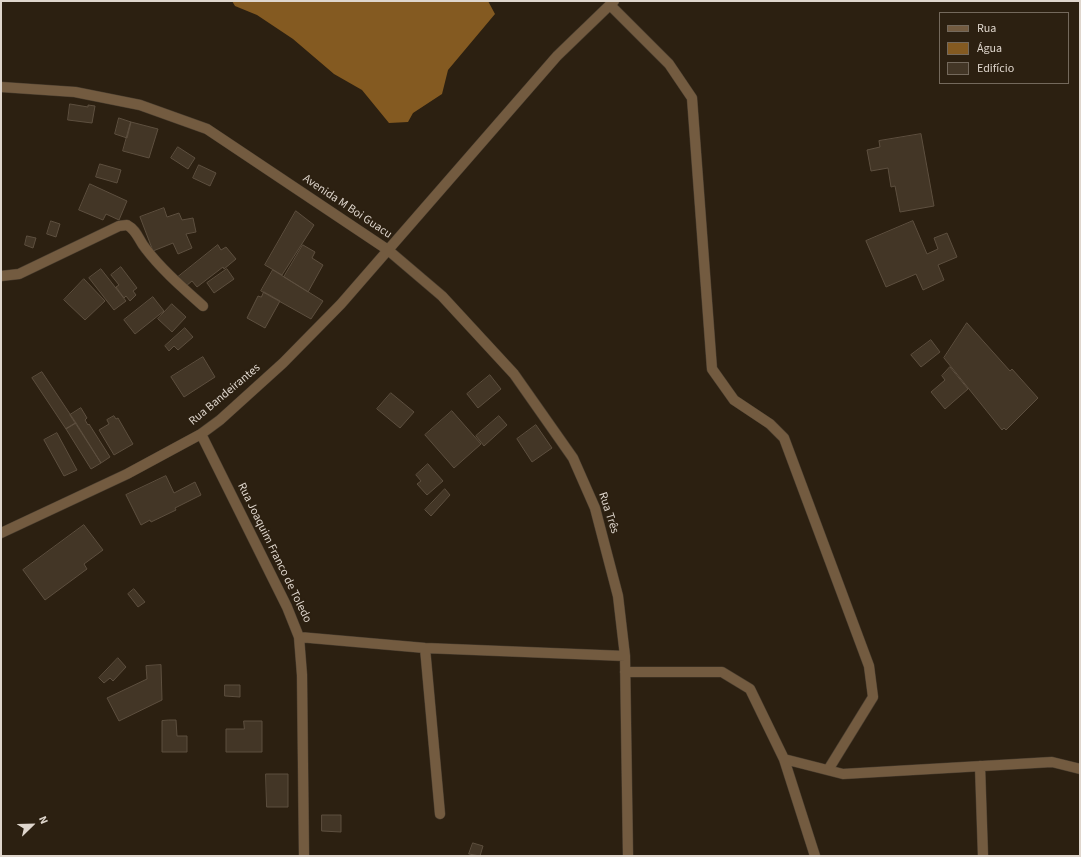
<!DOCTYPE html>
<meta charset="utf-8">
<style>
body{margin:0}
#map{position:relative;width:1081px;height:857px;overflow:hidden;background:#2c2011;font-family:"Source Sans 3",sans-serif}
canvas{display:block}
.frame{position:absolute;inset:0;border:2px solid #dfd6cd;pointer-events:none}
.legend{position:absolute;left:939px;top:12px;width:130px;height:72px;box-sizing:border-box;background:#2c2011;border:1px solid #74695c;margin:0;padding:5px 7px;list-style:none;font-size:12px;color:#dfd6cd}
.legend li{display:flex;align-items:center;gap:8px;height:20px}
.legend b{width:20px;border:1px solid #74695c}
.north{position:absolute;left:12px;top:805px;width:40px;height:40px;-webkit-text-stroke:3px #2c2011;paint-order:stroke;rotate:67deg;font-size:11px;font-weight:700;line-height:16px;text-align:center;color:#dfd6cd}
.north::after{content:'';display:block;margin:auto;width:14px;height:18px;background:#dfd6cd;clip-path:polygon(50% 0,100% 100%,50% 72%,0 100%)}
</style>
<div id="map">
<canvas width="1081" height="857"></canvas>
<div class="frame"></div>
<ul class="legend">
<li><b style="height:5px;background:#735b40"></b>Rua</li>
<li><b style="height:11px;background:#845a21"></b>Água</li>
<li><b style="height:11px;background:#433626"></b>Edifício</li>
</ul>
<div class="north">N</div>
</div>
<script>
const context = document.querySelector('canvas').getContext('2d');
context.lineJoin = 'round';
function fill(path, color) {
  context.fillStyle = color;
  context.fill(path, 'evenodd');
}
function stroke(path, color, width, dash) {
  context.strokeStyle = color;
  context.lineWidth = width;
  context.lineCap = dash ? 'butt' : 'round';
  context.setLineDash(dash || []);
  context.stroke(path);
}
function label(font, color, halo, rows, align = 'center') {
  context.font = font + ' "Source Sans 3",sans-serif';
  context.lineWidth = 3.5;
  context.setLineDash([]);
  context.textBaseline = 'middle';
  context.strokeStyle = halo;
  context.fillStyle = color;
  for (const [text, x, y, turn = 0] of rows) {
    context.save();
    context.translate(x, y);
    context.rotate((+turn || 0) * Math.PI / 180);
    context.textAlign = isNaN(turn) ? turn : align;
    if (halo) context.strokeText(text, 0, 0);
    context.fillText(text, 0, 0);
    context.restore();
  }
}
fill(new Path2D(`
 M232,1h256l7,13 -47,56 -6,24 -29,19 -5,9 -19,1 -27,-33 -28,-16 -41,-35 -36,-24 -22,-9z`), '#845a21');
const building = new Path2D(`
 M70,104l18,3v-2l7,1 -3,17 -24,-3z
 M119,118l12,4 -4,16 -12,-4z
 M131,122l27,7 -9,29 -26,-7z
 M921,134l13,72 -34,6 -5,-26 -4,1 -3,-19 -17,3 -4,-21 13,-3 -1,-6z
 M178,147l17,11 -7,11 -17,-11z
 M100,164l21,6 -4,13 -21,-6z
 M199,165l17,8 -6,13 -17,-8z
 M90,184l37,17 -8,19 -13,-6 -3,6 -24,-10z
 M164,208l3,9 12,-4 3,7 11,-2 3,14 -10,2 6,14 -14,6 -5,-11 -20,8 -13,-34z
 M296,211l18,14 -32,50 -17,-10z
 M51,221l9,3 -4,13 -9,-3z
 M913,221l14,33 11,-5 -4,-11 13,-5 10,24 -19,8 6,15 -21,10 -7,-16 -30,13 -20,-46z
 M27,236l9,2 -3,10 -8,-3z
 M218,245l3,5 5,-3 10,12 -12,10 -1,-2 -26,20 -5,-6 -6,5 -8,-9z
 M303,245l12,7 -3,6 11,7 -15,27 -24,-15z
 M121,267l16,21 -4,3 3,4 -6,6 -4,-5 -2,2 -8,-11 3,-2 -8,-10z
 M101,269l25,32 -12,9 -25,-32z
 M227,269l7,10 -20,14 -7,-10z
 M273,270l50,31 -12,18 -50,-28z
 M84,279l21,22 -20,19 -21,-20z
 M264,292l16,9 -15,27 -18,-10 11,-22 3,1z
 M153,297l11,14 -29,23 -11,-14z
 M172,304l14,13 -14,15 -14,-13z
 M967,323l43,48 2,-2 26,29 -32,32 -2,-2 -2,2 -58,-72z
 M185,328l8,9 -15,13 -4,-4 -5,5 -4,-5z
 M931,340l9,12 -19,15 -10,-12z
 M203,357l12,20 -31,20 -13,-20z
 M950,367l18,22 -23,20 -14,-17 14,-12 -3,-4z
 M42,372l34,51 -10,6 -34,-51z
 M490,375l11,14 -23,19 -11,-14z
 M391,393l23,19 -14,16 -23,-19z
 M81,408l6,10 -2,2 3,5 1,-1 21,33 -9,6 -31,-48z
 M452,411l29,33 -27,24 -29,-33z
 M114,416l2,3 2,-1 15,26 -19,11 -15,-25 10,-6 -2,-4z
 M499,416l8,9 -23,21 -8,-10z
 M76,423l25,40 -10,6 -25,-40z
 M536,425l16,23 -20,14 -15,-23z
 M57,433l20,37 -13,6 -20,-36z
 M428,464l15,17 -16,14 -10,-11 4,-3 -5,-6z
 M166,476l8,17 21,-11 6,13 -26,13 1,2 -25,12 -1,-2 -9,5 -15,-30z
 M445,489l5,6 -19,21 -6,-6z
 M84,525l19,25 -19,14 3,5 -42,31 -22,-30z
 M134,589l11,13 -7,5 -10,-13z
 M118,658l8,9 -13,14 -3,-3 -6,5 -5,-5z
 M161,665l1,35 -43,21 -12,-23 40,-19 -1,-13z
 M225,685h15v12l-15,-1z
 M169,720h7l1,16h10v16h-25v-31z
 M244,721h18v31h-36v-23h18z
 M266,774h22v33h-21z
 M322,815h19v17l-19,-1z
 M473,843l10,3 -3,10 -11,-2z`);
fill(building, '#433626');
stroke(building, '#5d4f3f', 1);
const minor = new Path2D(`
 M610,5l59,59 23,34 20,271 22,31 36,24 14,14 85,228 4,31 -45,73
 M1,87l74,5 65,13 67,24 181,121 169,-194 57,-55
 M1,276l18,-2 100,-48 8,-1c11,6 11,15 19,24 16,21 37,39 57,57
 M201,434l86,173 12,30 3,38 2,181
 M1,533l126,-59 74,-40 19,-14 63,-57 58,-59 47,-54 54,46 72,78 59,84 22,50 23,88 7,60 3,200
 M299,637l126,11 200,8
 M425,648l15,166
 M625,672h97l28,17 34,70 31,97
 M784,759l59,15 209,-12 28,7
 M980,766l3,90`);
stroke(minor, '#493d2f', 11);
stroke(minor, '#735b40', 10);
label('12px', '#dfd6cd', '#2c2011', [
 ["Avenida M Boi Guacu",347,207,34],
 ["Rua Bandeirantes",225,395,-40],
 ["Rua Três",608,513,72],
 ["Rua Joaquim Franco de Toledo",274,553,64]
]);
</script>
